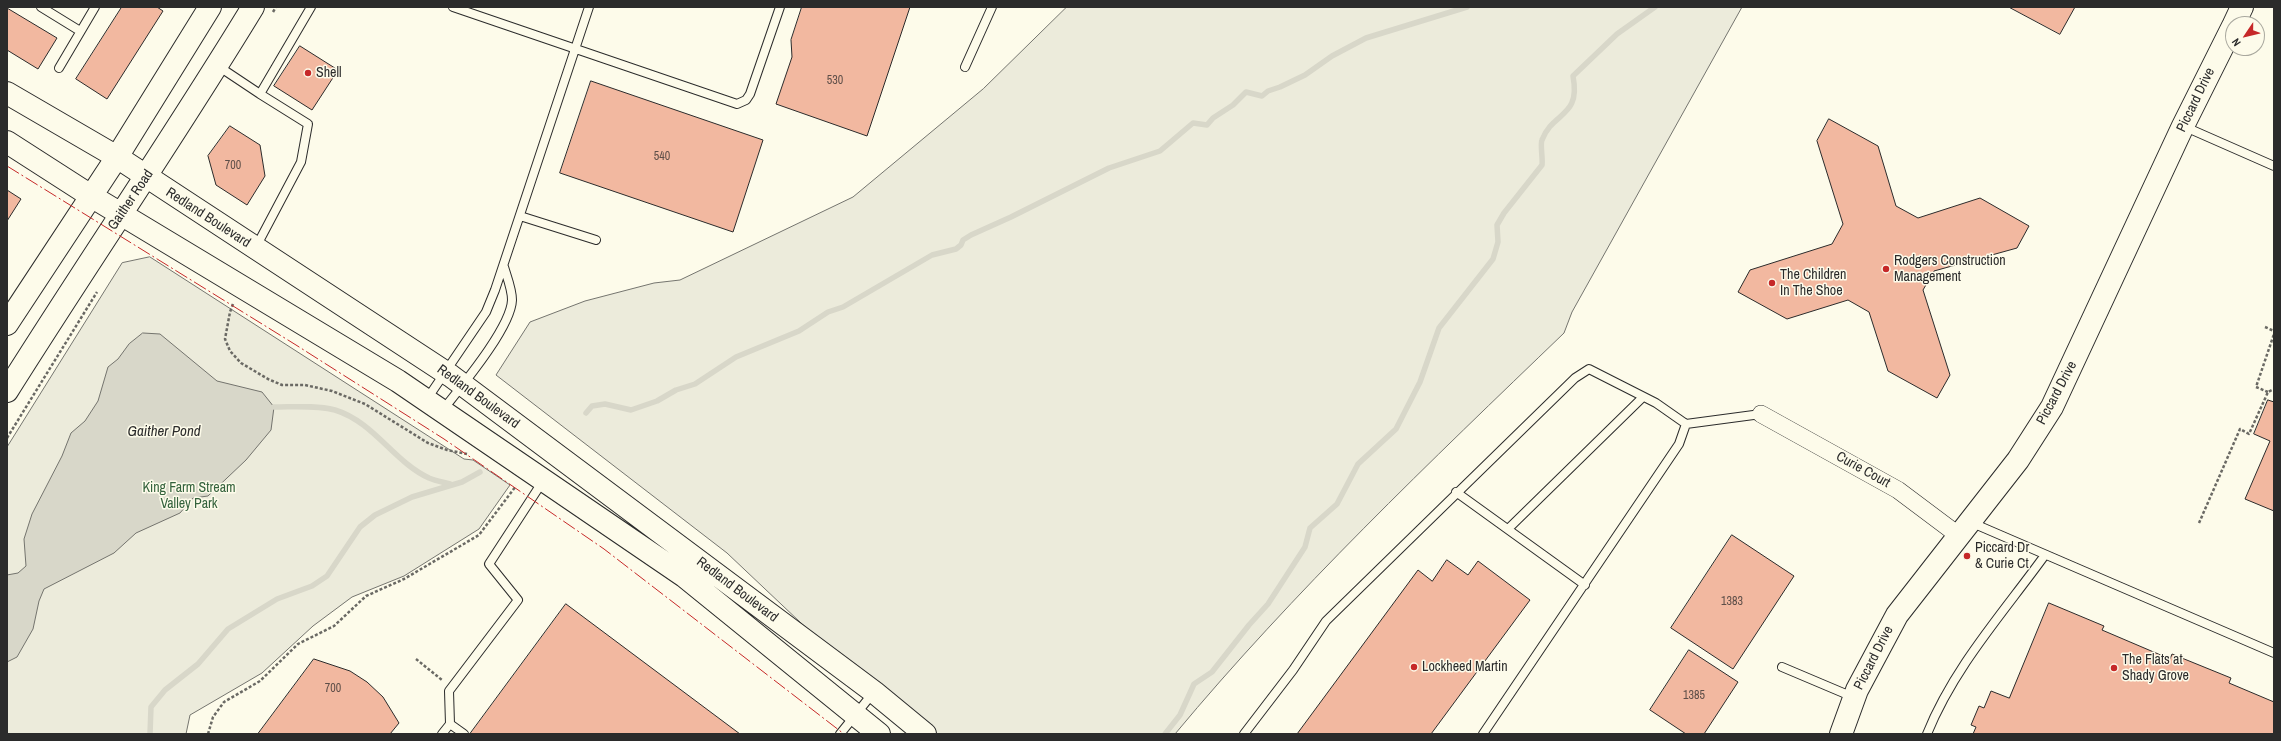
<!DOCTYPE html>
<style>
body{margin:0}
#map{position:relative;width:2281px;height:741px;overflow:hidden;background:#fdfbea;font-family:"Archivo Narrow",sans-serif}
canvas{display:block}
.frame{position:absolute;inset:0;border:8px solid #2b2b2b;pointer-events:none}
.north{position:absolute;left:2225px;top:16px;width:40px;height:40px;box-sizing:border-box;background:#fdfbea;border:1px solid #a9a89e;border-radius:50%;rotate:235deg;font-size:11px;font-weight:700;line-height:16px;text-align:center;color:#2b2b2b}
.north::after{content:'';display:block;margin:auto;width:14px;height:18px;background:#c62828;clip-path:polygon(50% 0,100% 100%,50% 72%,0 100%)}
</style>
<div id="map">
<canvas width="2281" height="741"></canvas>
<div class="frame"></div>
<div class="north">N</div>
</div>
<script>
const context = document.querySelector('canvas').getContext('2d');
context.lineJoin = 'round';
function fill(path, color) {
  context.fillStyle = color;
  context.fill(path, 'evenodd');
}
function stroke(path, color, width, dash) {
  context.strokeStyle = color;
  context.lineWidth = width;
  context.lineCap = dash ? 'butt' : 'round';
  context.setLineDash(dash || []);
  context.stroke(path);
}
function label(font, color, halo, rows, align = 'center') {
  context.font = font + ' "Archivo Narrow",sans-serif';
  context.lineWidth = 3;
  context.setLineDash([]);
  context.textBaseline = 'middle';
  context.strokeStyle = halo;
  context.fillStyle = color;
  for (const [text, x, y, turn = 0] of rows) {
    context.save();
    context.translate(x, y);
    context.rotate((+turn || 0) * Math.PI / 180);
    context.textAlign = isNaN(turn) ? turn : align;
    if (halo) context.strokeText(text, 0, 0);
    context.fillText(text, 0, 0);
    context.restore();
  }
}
const green = new Path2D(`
 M1067,7h675l-170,305 -8,21c-134,129 -270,258 -389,401h-251l-50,-42 -147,-139 -231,-178 34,-53 55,-21 69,-18 26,-3 173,-83 130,-108z
 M150,257l314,202 9,1 37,25 -31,44 -75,47 -52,21 -39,29 -51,47 -72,42 -4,19h-179v-287l115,-184z`);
fill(green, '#ecebdb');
stroke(green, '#74746e', 1);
const water = new Path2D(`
 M143,333l17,1 57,47 45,11 12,15 -3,23 -25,30 -38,36 -15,2 -13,15 -44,20 -22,20 -70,36 -5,12 -6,28 -16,28 -10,5v-87l11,-2 8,-7 -2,-27 8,-25 30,-58 9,-23 14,-12 13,-20 10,-34 10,-8 11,-15z`);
fill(water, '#d8d7c9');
stroke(water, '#74746e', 1);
stroke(new Path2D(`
 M274,407c20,0 41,-2 61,3 39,12 59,52 94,68 7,3 14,4 21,6
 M586,413l6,-7 13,-2 26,6 26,-9 19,-11 19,-6 41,-27 63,-26 29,-19 15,-5 89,-52 24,-6 5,-4 2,-5 8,-5 40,-18 98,-49 51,-17 33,-28 14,2 6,-7 20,-13 13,-13 16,4 6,-5 12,-4 25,-12 27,-19 34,-18 101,-31
 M150,734l1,-27 14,-17 33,-26 30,-35 49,-30 35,-13 15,-10 33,-49 15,-12 37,-18 50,-15 18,-10
 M1165,734l15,-19 14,-31 18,-12 37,-47 19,-21 37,-57 5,-19 27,-24 21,-40 38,-35 24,-47 19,-54 54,-69 5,-17 -1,-17 7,-12 38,-48c1,-6 -2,-21 0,-25 11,-29 39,-22 31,-64l44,-42 38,-27`), '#d8d7c9', 5.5);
const building = new Path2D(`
 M122,7h35l6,4 -56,88 -31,-20z
 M802,7h108l-43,129 -91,-32 16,-47 -1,-17z
 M2009,7h66l-15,27z
 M7,8l50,30 -19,31 -31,-19z
 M300,46l38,24 -26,40 -38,-24z
 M591,81l172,59 -30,92 -173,-59z
 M1829,119l49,27 18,60 22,12 62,-20 49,28 -12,22 -83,23 -11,19 27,85 -13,23 -49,-27 -19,-59 -21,-12 -61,19 -49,-27 12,-22 82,-26 11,-20 -26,-83z
 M230,126l30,19 5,31 -18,29 -31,-20 -8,-29z
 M7,190l14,9 -14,22z
 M2268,400l6,2v109l-29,-12 25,-58 -16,-7z
 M1732,535l62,41 -61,93 -62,-41z
 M1447,560l21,15 10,-14 52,39 -99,134h-134l121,-164 14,11z
 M2049,603l55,23 -2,4 68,29 2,-5 59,24 -2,5 45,19v32h-301l3,-7 -5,-2 8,-19 5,2 7,-17 18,7z
 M566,604l174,130h-270z
 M1689,650l49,32 -34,52h-18l-36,-24z
 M314,659l36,12 17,11 16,15 16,26 -9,11h-132z`);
fill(building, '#f2b8a0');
stroke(building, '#2b2b2b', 1);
const lane = new Path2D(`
 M41,7l39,24
 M453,7l284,97 9,-4 4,-6 30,-87
 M218,66l42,28 51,-87
 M965,67l27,-60
 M59,68l36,-61
 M2183,126l91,40
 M520,216l76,24
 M256,247l45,-85 7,-38 -48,-30
 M427,399l59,-87 9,-22 94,-283
 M442,411c18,-23 69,-83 70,-111 0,-11 -5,-23 -8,-33
 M1686,424l75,-10
 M1456,492l129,93
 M1970,522l304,131
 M1508,529l135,-132
 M1782,667l71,30
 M450,724l14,10
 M442,734l8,-10 -1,-33 69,-91 -29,-36 54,-83
 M840,734l33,-41
 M1244,734l49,-64 33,-49 249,-243 14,-9 67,34 30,21 -7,20 -196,290
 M1927,734c27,-67 76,-121 118,-179`);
const street = new Path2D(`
 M1761,414l137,76 60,45`);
const secondary = new Path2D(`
 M2234,24l8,-17
 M7,93l110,64 334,219 423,316 51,42
 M7,142l84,54 307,185 286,195 195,158
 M7,324l110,-167 93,-150
 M7,391c81,-129 167,-254 246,-384
 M1841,734l16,-44 40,-75 121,-155 34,-53 131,-281 50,-100`);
stroke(lane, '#2b2b2b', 10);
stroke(street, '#2b2b2b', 18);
stroke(secondary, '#2b2b2b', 24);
stroke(new Path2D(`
 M273,12l3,-5
 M233,304l-3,8 -5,27 5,12 11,12 27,16 14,6h23l27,6 33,13 63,39 19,7 20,4
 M2265,327l9,4
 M2268,392l-12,-5 18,-53
 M7,438l90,-146
 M2199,523l41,-94 9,5 19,-42 6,-3
 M416,659l26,21
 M208,734l5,-17 11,-15 36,-21 38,-37 36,-18 32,-30 38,-17 75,-44 37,-49`), '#6a6964', 2.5, [3, 2]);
stroke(lane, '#fdfbea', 8);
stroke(street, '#fdfbea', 17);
stroke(secondary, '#fdfbea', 22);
stroke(new Path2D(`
 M7,166l289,179 148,94 160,110 240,185`), '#c62828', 1, [14, 3, 2, 3]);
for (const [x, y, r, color] of [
 [308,73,4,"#c62828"],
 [1886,269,4,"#c62828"],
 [1772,283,4,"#c62828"],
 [1967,556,4,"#c62828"],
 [1414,667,4,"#c62828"],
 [2114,668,4,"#c62828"]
]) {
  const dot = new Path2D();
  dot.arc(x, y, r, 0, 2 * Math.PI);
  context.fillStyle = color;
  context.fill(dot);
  stroke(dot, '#fdfbea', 1.5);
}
label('12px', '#5d4e48', null, [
 ["530",835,81],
 ["540",662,157],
 ["700",233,166],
 ["1383",1732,602],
 ["700",333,689],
 ["1385",1694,696]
]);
label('14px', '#2b2b2b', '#fdfbea', [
 ["Shell",316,73],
 ["Rodgers Construction",1894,261],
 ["Management",1894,277],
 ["The Children",1780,275],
 ["In The Shoe",1780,291],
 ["Piccard Dr",1975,548],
 ["& Curie Ct",1975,564],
 ["The Flats at",2122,660],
 ["Shady Grove",2122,676],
 ["Lockheed Martin",1422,667]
], 'left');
label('14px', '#2b2b2b', '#fdfbea', [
 ["Piccard Drive",2196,100,-64],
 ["Gaither Road",131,200,-56],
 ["Redland Boulevard",208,218,33],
 ["Piccard Drive",2057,393,-62],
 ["Redland Boulevard",478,397,36],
 ["Curie Court",1863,470,29],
 ["Redland Boulevard",737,590,37],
 ["Piccard Drive",1874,658,-63]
]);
label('14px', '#34623c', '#fdfbea', [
 ["King Farm Stream",189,488],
 ["Valley Park",189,504]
]);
label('italic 15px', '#2b2b2b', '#fdfbea', [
 ["Gaither Pond",164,432]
]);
</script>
